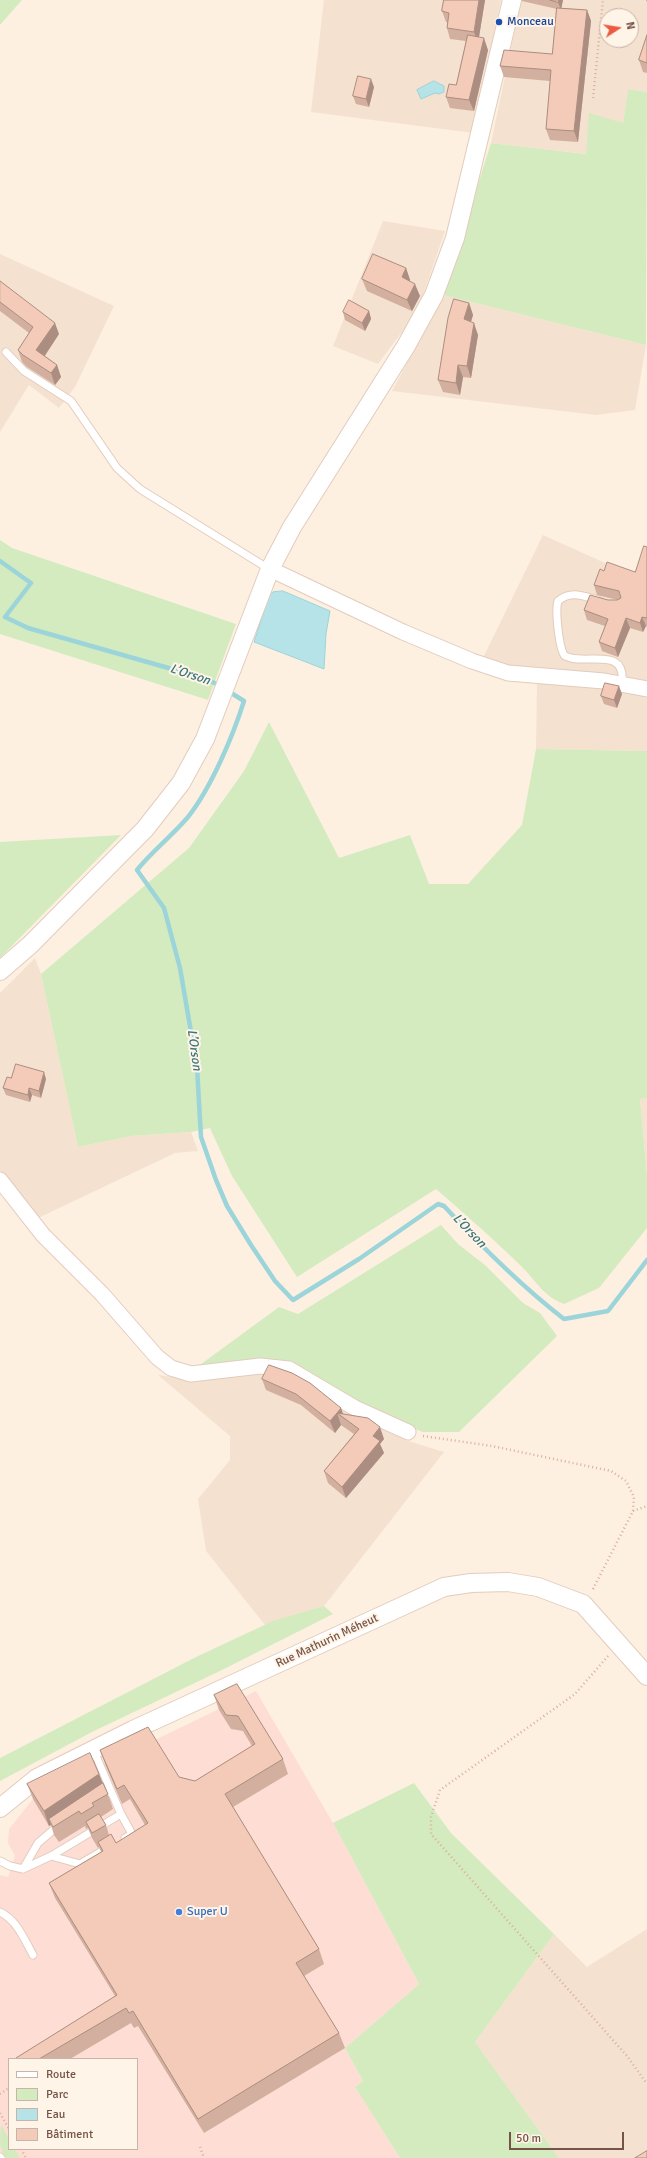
<!DOCTYPE html>
<meta charset="utf-8">
<style>
body{margin:0}
#map{position:relative;width:647px;height:2158px;overflow:hidden;background:#fdf0e1;font-family:Signika,sans-serif}
canvas{display:block}
.legend{position:absolute;left:8px;top:2058px;width:130px;height:92px;box-sizing:border-box;background:#fff4e8;border:1px solid #c8b4a8;margin:0;padding:5px 7px;list-style:none;font-size:12px;color:#755447}
.legend li{display:flex;align-items:center;gap:8px;height:20px}
.legend b{width:20px;border:1px solid #c8b4a8}
.north{position:absolute;left:599px;top:8px;width:40px;height:40px;box-sizing:border-box;background:#fff4e8;border:1px solid #c8b4a8;border-radius:50%;rotate:78deg;font-size:11px;font-weight:700;line-height:16px;text-align:center;color:#755447}
.north::after{content:'';display:block;margin:auto;width:14px;height:18px;background:#ec5b41;clip-path:polygon(50% 0,100% 100%,50% 72%,0 100%)}
.scale{position:absolute;left:509px;top:2132px;width:115px;height:18px;box-sizing:border-box;border:2px solid #755447;border-top:0;padding-left:5px;font-size:12px;line-height:14px;white-space:nowrap;color:#755447;-webkit-text-stroke:3px #fff4e8;paint-order:stroke}
</style>
<div id="map">
<canvas width="647" height="2158"></canvas>
<ul class="legend">
<li><b style="height:5px;background:#fff"></b>Route</li>
<li><b style="height:11px;background:#d4ebbf"></b>Parc</li>
<li><b style="height:11px;background:#b5e3e7"></b>Eau</li>
<li><b style="height:11px;background:#f4cbb8"></b>Bâtiment</li>
</ul>
<div class="north">N</div>
<div class="scale">50 m</div>
</div>
<script>
const context = document.querySelector('canvas').getContext('2d');
context.lineJoin = 'round';
function fill(path, color) {
  context.fillStyle = color;
  context.fill(path, 'evenodd');
}
function stroke(path, color, width, dash) {
  context.strokeStyle = color;
  context.lineWidth = width;
  context.lineCap = dash ? 'butt' : 'round';
  context.setLineDash(dash || []);
  context.stroke(path);
}
function label(font, color, halo, rows, align = 'center') {
  context.font = font + ' Signika,sans-serif';
  context.lineWidth = 4;
  context.setLineDash([]);
  context.textBaseline = 'middle';
  context.strokeStyle = halo;
  context.fillStyle = color;
  for (const [text, x, y, turn = 0] of rows) {
    context.save();
    context.translate(x, y);
    context.rotate((+turn || 0) * Math.PI / 180);
    context.textAlign = isNaN(turn) ? turn : align;
    if (halo) context.strokeText(text, 0, 0);
    context.fillText(text, 0, 0);
    context.restore();
  }
}
fill(new Path2D(`
 M324,0h177l-28,133 -162,-21z
 M521,0h126v92l-19,-3 -5,34 -36,31 -96,-11zM607,16h24v24h-24z
 M383,221l62,10 -22,64 -12,25 -33,44 -45,-18z
 M0,254l114,52 -39,81 -16,21 -30,-23 -29,47z
 M443,295l203,50 -11,65 -39,5 -204,-24z
 M543,535l104,47v101l-131,-15 -33,-10z
 M537,682l72,7 38,7v55l-111,-2z
 M35,958l6,16 37,173 53,-11 60,-4 7,19 -23,2 -139,66 -36,-49v-177z
 M647,1098v78l-7,-77z
 M238,1373h38l96,52 33,15 39,12 -120,154 -59,19 -59,-74 -8,-52 32,-39v-24l-72,-61 34,5z
 M647,1929v229h-88l-84,-116 79,-108 33,33z`), '#f5e1cf');
fill(new Path2D(`
 M256,1691l77,132 86,161 -74,64 18,33 -8,6 45,71h-400v-283l8,2 7,-21 -7,-13 1,-14 24,-30zM9,2059h128v90h-128z`), '#feded4');
fill(new Path2D(`
 M0,0h22l-22,25z
 M628,89l19,3 -1,253 -203,-50 48,-152 95,11 3,-41 34,10z
 M0,540l12,8 224,76 -28,76 -208,-66z
 M269,722l70,136 71,-23 19,49h39l54,-59 14,-76 111,2v347l-7,1 7,77v52l-48,60 -35,16c-19,-7 -26,-20 -39,-34 -28,-28 -59,-55 -89,-81l-139,88 -65,-101 -22,-48 -19,4 -60,4 -53,11 -37,-173 148,-126 55,-77z
 M121,835l-121,123v-116z
 M441,1225l17,19 27,21 38,38 17,10 17,23 -98,96h-36l-45,-17 -72,-43 -113,-2 86,-63 19,7z
 M324,1606l9,8 -111,56 -130,62 -92,49v-23l196,-101 77,-36z
 M414,1783l37,50 103,101 -79,108 84,116h-159l-45,-71 8,-6 -18,-33 74,-64 -86,-161z
 M1,2124l8,15v10h6l5,9h-15l-5,-13z`), '#d4ebbf');
const water = new Path2D(`
 M434,81l10,5v6l-5,2 -4,-1 -14,6 -4,-9z
 M283,591l47,20 -4,23 -2,35 -70,-27 15,-47 4,-3z`);
fill(water, '#b5e3e7');
stroke(water, '#9bd4d9', 1);
stroke(new Path2D(`
 M0,561l31,22 -26,34 23,11 179,51 13,7
 M228,691l16,10c-11,35 -33,87 -56,116 -16,19 -36,34 -51,53l27,38 16,60 17,99 4,70 15,43 11,26 24,39 24,36 18,19 66,-41 79,-55 6,2c38,41 76,79 120,113l44,-8 39,-51`), '#9bd4d9', 4.5);
const service = new Path2D(`
 M6,352l18,19 47,30 46,67 23,21 129,80
 M598,600c-15,-4 -27,-10 -40,1 -3,9 1,49 7,55l6,2c22,5 55,-10 51,26
 M94,1751l17,40 -12,7
 M121,1814l11,20 -7,4
 M51,1856l29,8 29,-17
 M0,1861l10,5 13,3 28,-13 70,-42 -10,-23
 M23,1869l15,-26 21,-18
 M0,1912c17,8 24,27 33,43
 M0,2157l1,1`);
const minor = new Path2D(`
 M270,569l133,63 69,29 36,12 96,8 43,8
 M0,1180l43,55 59,59 55,63 14,11 20,6 69,-8 29,3 66,39 53,24`);
const tertiary = new Path2D(`
 M0,971l30,-26 115,-116 36,-46 24,-44 65,-170 22,-42 114,-181 28,-51 21,-57 57,-238
 M0,1808l37,-30 96,-48 311,-143 27,-4 37,-1 30,5 45,17 64,72`);
stroke(service, '#e2ccbd', 9);
stroke(minor, '#e2ccbd', 17);
stroke(tertiary, '#e2ccbd', 20);
stroke(new Path2D(`
 M646,0h1
 M593,98l10,-98
 M423,1436l69,10 119,25 15,10 8,16 -1,14 -41,80
 M633,1511l14,-5
 M608,1656l-33,38 -135,96 -9,27v17l196,222 20,28
 M0,2094l9,-6
 M0,2113l9,16
 M200,2147l4,11
 M21,2149l5,9`), '#d8af9b', 2.5, [1, 3]);
stroke(service, '#fff', 7);
stroke(minor, '#fff', 15);
stroke(tertiary, '#fff', 18);
fill(new Path2D(`
 M444,0h41l-6,37 9,13 -14,61 -24,-3 -4,-11 10,-12 10,-44 -16,-2 -3,-11v-6h-1l-4,-11z
 M522,0h41l-2,8 26,2 4,11 -13,121 -28,-2 -4,-11 4,-48 -46,-4 -4,-11 52,-12 5,-45 -35,-8z
 M647,35v38l-4,-1 -4,-12z
 M374,87l-5,20 -13,-3 -3,-8z
 M406,268l4,12v1l10,15 -8,15 -45,-20 -5,-12z
 M0,281l59,53 -14,22 12,9 4,12 -6,8 -28,-18 -5,-5 -4,-12 11,-17 -29,-22z
 M469,303l4,12 -2,7 7,13 -7,43 -8,-1 -3,18 -17,-3 -5,-12z
 M369,311l2,8 -6,12 -20,-11 -2,-8z
 M647,547v80l-1,-1 -3,6 -13,-4 -12,29 -16,-6 -3,-9 6,-16 -18,-6 -3,-10 24,-10h10l-21,-5 -3,-10 10,-14 31,1z
 M622,694l-5,14 -13,-4 -3,-8z
 M11,1078l35,1 -5,19 -9,-3 -2,7 -24,-7 -3,-7z
 M262,1379l82,35 40,25 -4,5 4,9 -38,45 -18,-15 -4,-12 30,-37 -13,-9 -6,8 -34,-28 -35,-15z
 M237,1684l46,75 5,15 -55,33 86,142 5,15 -20,12 35,57 6,15 -141,85 -66,-107 -4,2 -3,-5 -61,36h-54l99,-63 -60,-98 -6,-15 52,-31 -2,-5 -1,1 -6,-10 -4,-10 -2,1 -1,-3 -26,16 -5,-7 -3,-10 -2,1 -16,-27 -6,-15 72,-10 4,10 5,10 5,15 -12,8 5,8 3,10 7,8 29,-18 -15,-26 -8,5 -17,-40 -5,-14 79,27 16,4 57,-35 -9,-15 -12,-2 -12,-19 -5,-15z`), '#d2af9e');
fill(new Path2D(`
 M479,0h6l-7,43 -4,-11z
 M559,0h4l-2,10 -3,-8z
 M587,10l4,11 -13,121 -4,-11z
 M484,38l4,12 -14,61 -5,-11z
 M371,79l3,8 -5,20 -3,-8z
 M406,268l4,12 -4,9 -4,-12z
 M415,284l5,12 -8,15 -5,-11z
 M469,303l4,12 -5,16 -4,-12z
 M369,311l2,8 -6,12 -3,-8z
 M55,323l4,11 -18,27 -5,-11z
 M474,323l4,12 -7,43 -4,-12z
 M57,365l4,12 -6,8 -4,-12z
 M458,365l5,12 -3,18 -4,-12z
 M642,617l4,9 -3,6 -3,-9z
 M626,618l4,10 -12,29 -3,-9z
 M619,686l3,8 -5,14 -3,-8z
 M44,1072l2,7 -5,19 -2,-7z
 M29,1088l3,7 -2,7 -2,-7z
 M341,1408l4,11 -8,-6z
 M337,1413l4,12 -6,8 -5,-12z
 M380,1427l4,12 -4,5 4,9 -38,45 -4,-11 31,-51z
 M99,1774l6,15 -56,30 2,6 -2,1 -5,-15z`), '#ab8e81');
const building = new Path2D(`
 M444,0h35l-5,32 -27,-4 2,-15 -7,-2z
 M550,0h9l-1,2z
 M557,8l30,2 -13,121 -28,-2 5,-59 -51,-4 4,-16 48,4z
 M468,35l16,3 -15,62 -23,-3 3,-13 7,1z
 M647,35v28l-8,-3z
 M358,76l13,3 -5,20 -13,-3z
 M373,254l33,14 -4,9 13,7 -8,16 -45,-21z
 M0,281l55,42 -19,27 21,15 -6,8 -28,-18 -5,-5 15,-23 -33,-25z
 M454,299l15,4 -5,16 10,4 -7,43 -9,-1 -2,18 -18,-3 10,-62z
 M349,300l20,11 -7,12 -19,-11z
 M644,546l3,1v71l-5,-1 -2,6 -14,-5 -11,30 -16,-6 9,-23 -24,-9 6,-15 18,5h9l4,-2 -2,-7 -25,-6 6,-16 4,2 3,-9 28,10z
 M605,683l14,3 -5,14 -13,-4z
 M16,1064l28,8 -5,19 -10,-3 -1,7 -25,-7 4,-11 4,1z
 M269,1365l23,8 18,10 31,25 -4,5 31,5 12,9 -7,9 7,5 -38,46 -18,-16 35,-42 -22,-16 -7,8 -34,-27 -34,-15z
 M237,1684l46,75 -58,35 94,155 -23,14 43,70 -141,86 -65,-108 -4,2 -3,-5 -87,51h-22l-1,-1 101,-63 -68,-112 54,-32 -5,-9 13,-8 5,9 32,-20 -24,-38 -7,4 -17,-39 48,-23 31,50 16,4 60,-37 -17,-28 -12,-1 -12,-20z
 M90,1753l9,21 -55,37 -17,-27z
 M103,1783l5,11 -16,9 2,3 -13,8 -2,-3 -26,16 -4,-8z
 M99,1814l7,11 -14,8 -6,-11z
 M647,2151v7h-12z`);
fill(building, '#f4cbb8');
stroke(building, '#ab8e81', 1);
for (const [x, y, r, color] of [
 [499,22,4,"#1a4fb4"],
 [179,1912,4,"#3f7fe0"]
]) {
  const dot = new Path2D();
  dot.arc(x, y, r, 0, 2 * Math.PI);
  context.fillStyle = color;
  context.fill(dot);
  stroke(dot, '#fff4e8', 1.5);
}
label('12px', '#164399', '#fff4e8', [
 ["Monceau",507,22]
], 'left');
label('12px', '#755447', '#fff4e8', [
 ["Rue Mathurin Méheut",327,1641,-25]
]);
label('12px', '#366cbe', '#fff4e8', [
 ["Super U",187,1912]
], 'left');
label('italic 13px', '#3a767c', '#fff4e8', [
 ["L’Orson",190,675,18],
 ["L’Orson",194,1050,82],
 ["L’Orson",469,1231,46]
]);
</script>
